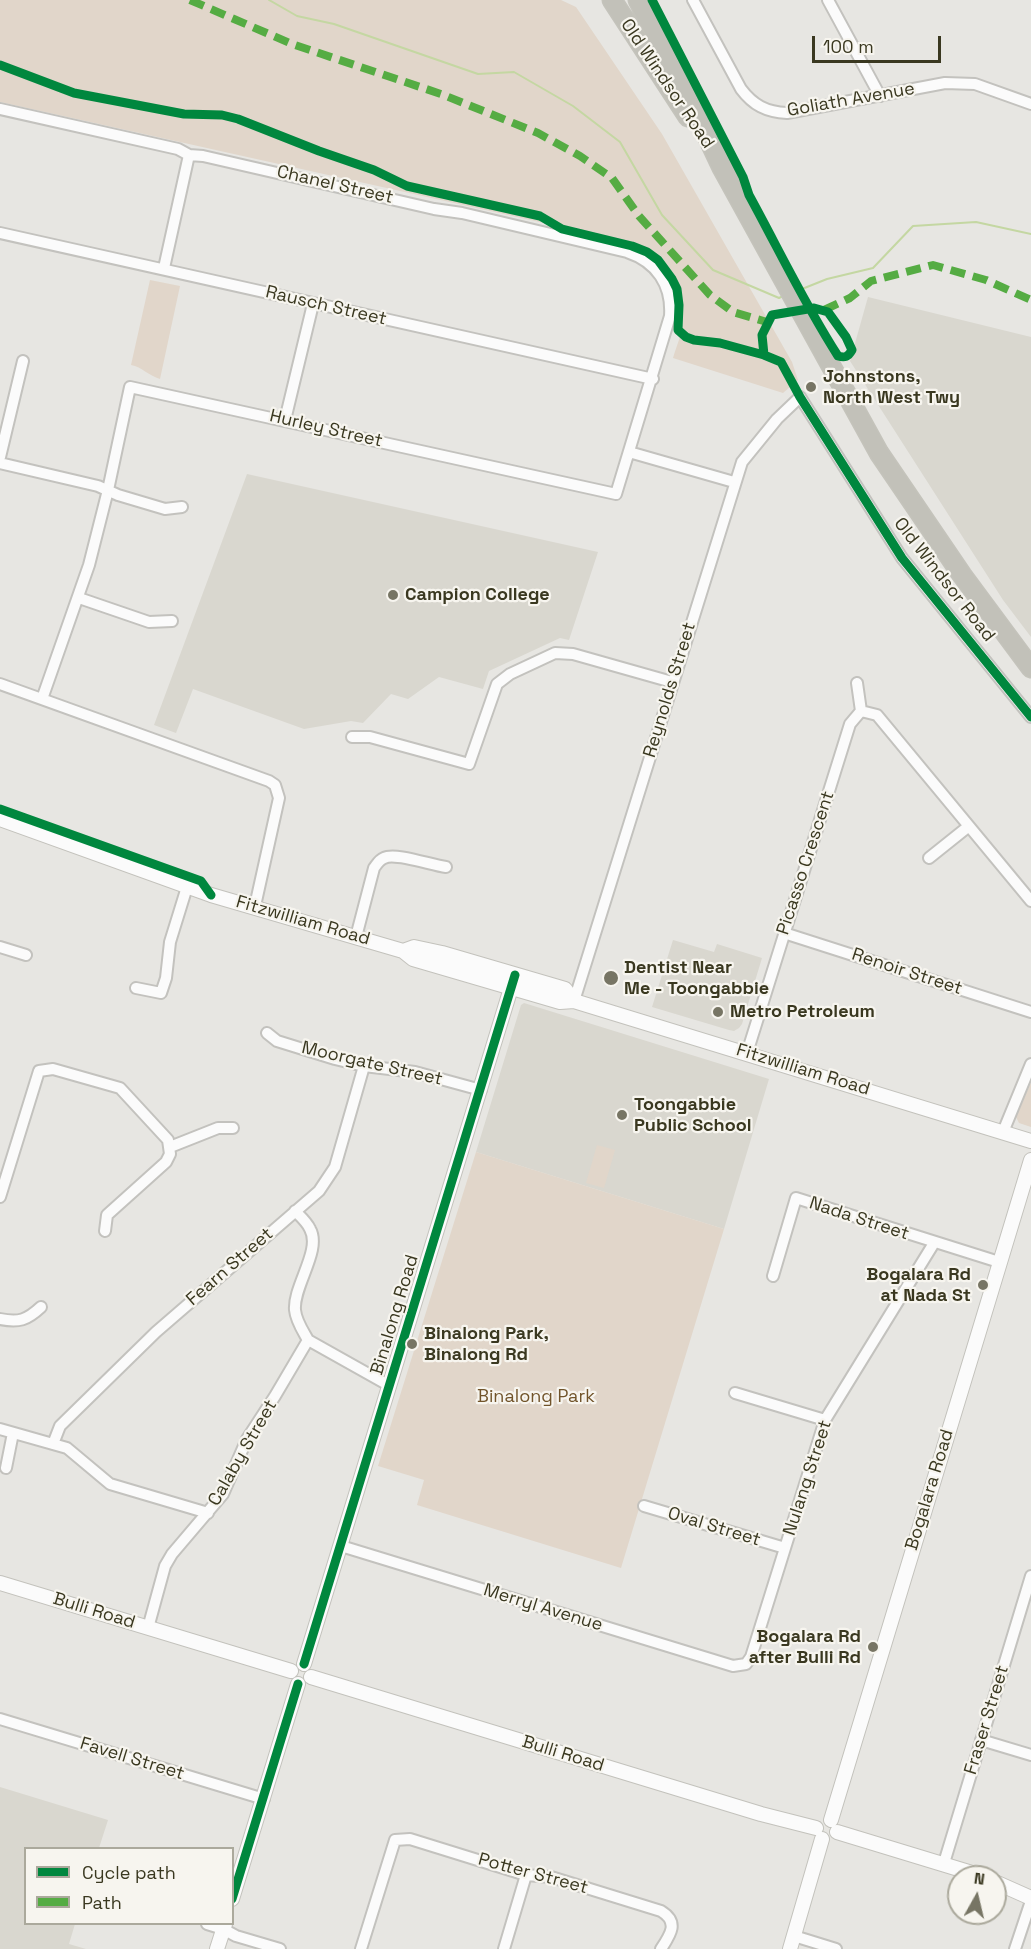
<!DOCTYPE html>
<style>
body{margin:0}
#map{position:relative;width:1031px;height:1949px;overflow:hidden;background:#e7e6e2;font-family:"Space Grotesk",sans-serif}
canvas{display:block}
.legend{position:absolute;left:24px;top:1847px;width:210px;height:78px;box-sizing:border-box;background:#f7f5ef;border:2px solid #aba99c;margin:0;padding:8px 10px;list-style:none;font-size:18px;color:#3a3820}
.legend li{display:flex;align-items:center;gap:12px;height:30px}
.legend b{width:30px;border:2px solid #aba99c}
.north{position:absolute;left:947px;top:1865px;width:60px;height:60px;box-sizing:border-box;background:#f7f5ef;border:2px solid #aba99c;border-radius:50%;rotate:8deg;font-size:16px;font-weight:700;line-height:24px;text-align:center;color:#3a3820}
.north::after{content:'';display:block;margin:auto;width:21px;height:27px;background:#777564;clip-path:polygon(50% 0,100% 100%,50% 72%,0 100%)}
.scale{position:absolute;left:812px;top:36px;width:129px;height:27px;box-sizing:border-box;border:3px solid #3a3820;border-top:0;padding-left:8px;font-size:18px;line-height:21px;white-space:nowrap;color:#3a3820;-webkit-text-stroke:4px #f7f5ef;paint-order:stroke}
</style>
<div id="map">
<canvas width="1031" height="1949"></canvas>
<ul class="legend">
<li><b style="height:8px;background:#00873e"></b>Cycle path</li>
<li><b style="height:8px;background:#55ac43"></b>Path</li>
</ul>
<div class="north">N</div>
<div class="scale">100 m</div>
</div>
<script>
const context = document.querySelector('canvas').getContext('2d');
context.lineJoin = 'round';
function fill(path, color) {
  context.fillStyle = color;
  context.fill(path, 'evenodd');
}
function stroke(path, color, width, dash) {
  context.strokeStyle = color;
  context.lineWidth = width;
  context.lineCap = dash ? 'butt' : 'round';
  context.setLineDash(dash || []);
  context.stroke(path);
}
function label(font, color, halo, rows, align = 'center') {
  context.font = font + ' "Space Grotesk",sans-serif';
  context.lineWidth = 4.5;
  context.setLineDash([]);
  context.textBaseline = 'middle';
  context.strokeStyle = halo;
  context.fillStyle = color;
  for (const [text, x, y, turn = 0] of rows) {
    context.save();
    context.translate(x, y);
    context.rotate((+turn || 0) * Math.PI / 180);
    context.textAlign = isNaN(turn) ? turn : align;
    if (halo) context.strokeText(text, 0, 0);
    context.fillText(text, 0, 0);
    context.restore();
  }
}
fill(new Path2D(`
 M868,297l163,40v300l-28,-37 -153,-239z
 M247,474l351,78 -29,88 -9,-2 -71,33 -6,18 -44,-12 -31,22 -17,-5 -28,29 -12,-2 -47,8 -111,-40 -17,44 -22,-8z
 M673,940l41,12 3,-8 45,14 -20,66 -3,4 -5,3 -5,-1 -77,-23z
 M524,1003l245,76 -45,150 -248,-77 45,-147z
 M0,1787l108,33 -9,28h-73v76h49l-6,20 17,5h-86z`), '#d9d7cf');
fill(new Path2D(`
 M0,0h561l15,7 86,127 130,228 6,18 -15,13 -110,-35c3,-11 9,-24 10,-36 1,-40 -15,-62 -49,-79l-634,-141z
 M150,280l30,6 -20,93c-11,-3 -18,-12 -29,-14z
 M1031,1082v45l-12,-4 -3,-6z
 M597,1145l18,5 -11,38 -18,-5z
 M476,1152l248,77 -103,339 -204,-63 7,-25 -46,-14z`), '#e1d6ca');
stroke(new Path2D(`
 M269,0l28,16 37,8 144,50 36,-2 59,34 47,36 42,73 51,55 66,28 4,-2
 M797,291l30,-12 46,-11 40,-42 63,-4 55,12`), '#c4d7a2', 2);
const street = new Path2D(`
 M693,0l48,89c12,16 25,23 46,24l158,-30 30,1 56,20
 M828,0l52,96
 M0,109l178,40 11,6 14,1 231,53 28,4 165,39c30,10 45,33 43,64l-54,178 -486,-107 -22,103 -19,75 -47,134
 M0,233l653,146
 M164,268l25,-113
 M285,420l28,-116
 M629,452l105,30
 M0,457l23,-96
 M0,463l98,23 20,9 47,14 17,-2
 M79,598l70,24 23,-1
 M857,683l4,28
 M0,684l269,97 6,4 4,13 -24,108
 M352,737h18l99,27 28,-80 13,-10 45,-21 18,1 99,28
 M929,858l40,-32
 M784,933l247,79
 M356,937l18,-69c3,-4 5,-8 10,-10 11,-6 47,7 62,9
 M0,947l26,8
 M136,988l25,5 5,-15 4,-36 17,-55
 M574,1001l168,-539 35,-43 23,-22 102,161 129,159
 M267,1033l10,8 58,18 29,7 51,6 66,18
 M747,1053l103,-329 11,-13 16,4 154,186
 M1003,1132l28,-68
 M170,1147l48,-19h15
 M0,1197l39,-126 14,-2 67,19 48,52 2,14 -4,8 -59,53 -2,16
 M295,1211c5,5 12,11 15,18 12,21 -17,57 -15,81 1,11 8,21 13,30l82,46
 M773,1276l23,-78 203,64
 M0,1319c19,4 27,1 41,-12
 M735,1393l90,27
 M0,1429l67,19 43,36 98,29
 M53,1444l7,-18 96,-94 163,-141 16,-24 29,-101
 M6,1468l7,-35
 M644,1506l141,42
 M341,1546l392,120 13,-2 5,-7 74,-237 109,-177
 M148,1628l17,-62 7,-12 51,-60 24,-55 28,-43 33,-56
 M0,1719l264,80
 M981,1740l50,15
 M944,1863l87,-287
 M207,1924l16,5 13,7 44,13
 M794,1936l42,13
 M361,1949l34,-109 15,-1 116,36 25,2 110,34c18,11 10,23 0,38
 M504,1949l22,-74
 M1015,1949l16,-48`);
const secondary = new Path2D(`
 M0,819l211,76 192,56 10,8 147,43 14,-1 457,140
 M403,951l11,-4 28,6 123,36 9,12
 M0,1583l291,88
 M304,1664l211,-689
 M311,1677l450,137 55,14
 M831,1820l200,-660
 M837,1832l148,45
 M995,1882l36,16
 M232,1899l66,-215
 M217,1949l8,-25
 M790,1949l32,-110`);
const highway = new Path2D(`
 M612,0l76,117
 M638,0l44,83 40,85 157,285 83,122 69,93`);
stroke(street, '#c3c2be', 14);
stroke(secondary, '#c3c2bc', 16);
stroke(highway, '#c4c3bb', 21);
stroke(street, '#fbfbfb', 10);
stroke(secondary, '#fbfbfb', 14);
stroke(highway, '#c2c1b9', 18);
stroke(new Path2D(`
 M190,0l102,44 149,50 97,39 42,23 32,22 27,38 71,79 23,17 34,10
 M824,310l26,-12 21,-17 62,-16 53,15 45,20`), '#55ac43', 8, [15, 8]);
stroke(new Path2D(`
 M652,0l91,177 6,18c29,53 56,110 89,161 7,2 10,1 14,-6l-6,-13 -18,-25 -14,-4 -42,7 -10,20 2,20
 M0,65l74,28 110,21 38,1 16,4 81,32 55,19 33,16 133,30 22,13 70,17 15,6 11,8 14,19 5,10 2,16 -1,25 8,7 8,3 26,3 44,12 17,7 19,35 102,161 129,159
 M0,809l201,72 10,14
 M304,1664l211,-689
 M232,1899l66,-215`), '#00873e', 9);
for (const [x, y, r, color] of [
 [811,387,6,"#777564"],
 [393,595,6,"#777564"],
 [611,978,8,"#777564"],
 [718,1012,6,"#777564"],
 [622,1115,6,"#777564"],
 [983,1285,6,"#777564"],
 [412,1344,6,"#777564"],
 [873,1647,6,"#777564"]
]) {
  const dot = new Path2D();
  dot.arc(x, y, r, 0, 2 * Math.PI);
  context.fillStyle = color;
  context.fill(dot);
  stroke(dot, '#f7f5ef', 2);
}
label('18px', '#3a3820', '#f7f5ef', [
 ["Old Windsor Road",667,84,56],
 ["Goliath Avenue",851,100,-10],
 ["Chanel Street",335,185,13],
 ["Rausch Street",326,306,13],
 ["Hurley Street",326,429,13],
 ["Old Windsor Road",944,580,52],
 ["Reynolds Street",670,690,-73],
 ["Picasso Crescent",806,863,-72],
 ["Fitzwilliam Road",303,921,16],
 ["Renoir Street",907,972,18],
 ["Moorgate Street",372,1064,13],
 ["Fitzwilliam Road",803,1070,17],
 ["Nada Street",859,1219,18],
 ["Fearn Street",230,1267,-41],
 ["Binalong Road",395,1315,-73],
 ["Calaby Street",243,1453,-60],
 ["Nulang Street",808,1478,-72],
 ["Bogalara Road",930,1490,-73],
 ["Oval Street",714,1527,17],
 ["Merryl Avenue",543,1608,17],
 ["Bulli Road",94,1611,17],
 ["Fraser Street",987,1720,-73],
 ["Bulli Road",563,1754,17],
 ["Favell Street",132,1759,17],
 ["Potter Street",533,1874,15]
]);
label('bold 18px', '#3a3820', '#f7f5ef', [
 ["Johnstons,",823,377],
 ["North West Twy",823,398],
 ["Campion College",405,595],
 ["Dentist Near",624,968],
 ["Me - Toongabbie",624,989],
 ["Metro Petroleum",730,1012],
 ["Toongabbie",634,1105],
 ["Public School",634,1126],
 ["Bogalara Rd",971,1275,"right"],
 ["at Nada St",971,1296,"right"],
 ["Binalong Park,",424,1334],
 ["Binalong Rd",424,1355],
 ["Bogalara Rd",861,1637,"right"],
 ["after Bulli Rd",861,1658,"right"]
], 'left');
label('18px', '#71542a', '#f7f5ef', [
 ["Binalong Park",536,1397]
]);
</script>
